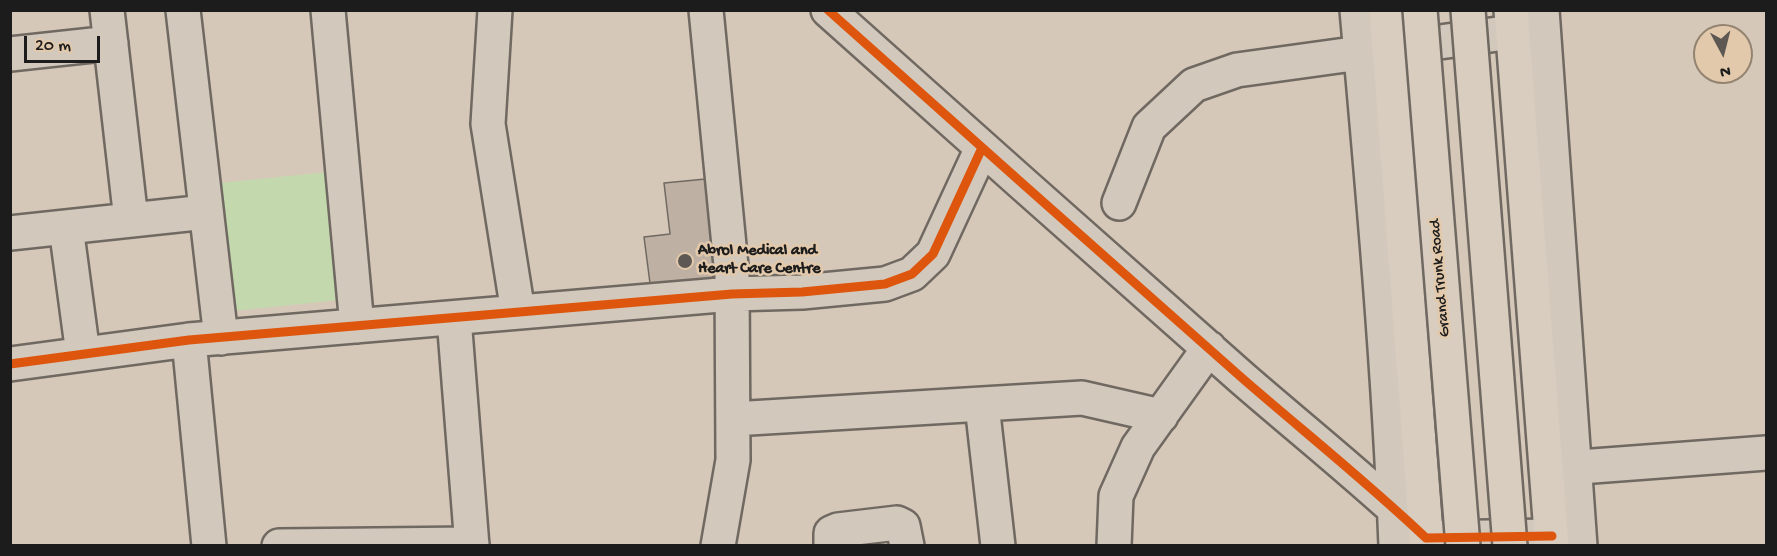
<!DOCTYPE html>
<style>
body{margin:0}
#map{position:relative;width:1777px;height:556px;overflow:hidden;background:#d6c8b8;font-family:"Gochi Hand",sans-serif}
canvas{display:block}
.frame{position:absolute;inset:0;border:12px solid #1c1c1c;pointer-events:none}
.north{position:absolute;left:1693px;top:24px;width:60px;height:60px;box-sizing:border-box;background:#e3c9ab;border:2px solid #938472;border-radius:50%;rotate:173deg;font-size:16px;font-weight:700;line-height:24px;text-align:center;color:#1c1c1c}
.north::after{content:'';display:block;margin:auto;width:21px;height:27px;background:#5d5853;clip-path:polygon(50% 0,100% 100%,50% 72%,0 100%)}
.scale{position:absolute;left:24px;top:36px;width:76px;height:27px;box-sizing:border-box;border:3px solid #1c1c1c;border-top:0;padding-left:8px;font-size:18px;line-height:21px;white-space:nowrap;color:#1c1c1c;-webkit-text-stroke:4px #e3c9ab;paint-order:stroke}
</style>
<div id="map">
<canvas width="1777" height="556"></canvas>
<div class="frame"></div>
<div class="north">N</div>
<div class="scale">20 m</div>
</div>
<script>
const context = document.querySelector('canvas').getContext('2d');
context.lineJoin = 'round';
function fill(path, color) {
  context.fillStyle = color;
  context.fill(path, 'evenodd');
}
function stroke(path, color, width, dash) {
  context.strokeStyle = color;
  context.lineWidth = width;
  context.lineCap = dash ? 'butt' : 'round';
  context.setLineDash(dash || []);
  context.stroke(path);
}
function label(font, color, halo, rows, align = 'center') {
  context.font = font + ' "Gochi Hand",sans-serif';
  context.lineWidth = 5;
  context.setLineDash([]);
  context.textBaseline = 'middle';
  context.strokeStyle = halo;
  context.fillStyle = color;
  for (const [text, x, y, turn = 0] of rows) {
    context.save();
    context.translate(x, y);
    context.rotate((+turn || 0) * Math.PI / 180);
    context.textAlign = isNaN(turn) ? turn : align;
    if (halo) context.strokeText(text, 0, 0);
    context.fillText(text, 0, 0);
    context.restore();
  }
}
fill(new Path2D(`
 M327,172l12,128 -106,11 -13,-128z`), '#c4d8ae');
const building = new Path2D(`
 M716,178l9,90 -13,2 2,23 -63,-2 -7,-54 26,-3 -6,-51z`);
fill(building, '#beb0a2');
stroke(building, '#706962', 1.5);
const minor = new Path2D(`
 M107,10l24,210
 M183,10l38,328
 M328,10l29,316
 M495,10l-7,114 30,188
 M706,10l26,266 1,184 -15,86
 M828,10c138,123 275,246 414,368 61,53 125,104 184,160l126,-2
 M1357,10c16,179 32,357 39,536
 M1542,10l38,536
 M10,54l101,-11
 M1119,203l30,-76 45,-42 43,-15 304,-42
 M66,227l17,127
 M10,233l196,-21
 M454,318l18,228
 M189,340l20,206
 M10,364l179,-24 543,-46 70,-2 83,-8 27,-10 21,-20 49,-106
 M982,405l16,141
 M733,419l349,-21 79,18
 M1553,469l213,-16
 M279,546l193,-2
 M831,546v-13l7,-3 59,-7 6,3 4,20
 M1114,546l2,-50 22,-49 71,-99`);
const highway = new Path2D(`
 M1386,10l41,536
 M1511,10l41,536`);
stroke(minor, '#706962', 38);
stroke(highway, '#706962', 38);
stroke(minor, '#d2c8bc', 33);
stroke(highway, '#d8cdbf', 33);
const highwayBridge = new Path2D(`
 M1420,10l43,536
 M1468,10l42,536`);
stroke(highwayBridge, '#706962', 38, []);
stroke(highwayBridge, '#d8cdbf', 33);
stroke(new Path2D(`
 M828,10c138,123 275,246 414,368 61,53 125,104 184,160l126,-2
 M10,364l179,-24 543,-46 70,-2 83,-8 27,-10 21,-20 49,-106`), '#de560d', 9);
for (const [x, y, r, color] of [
 [685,261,8,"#5d5853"]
]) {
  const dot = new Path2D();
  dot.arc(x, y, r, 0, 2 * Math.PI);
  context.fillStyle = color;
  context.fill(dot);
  stroke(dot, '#e3c9ab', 2);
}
label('bold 16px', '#1c1c1c', '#e3c9ab', [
 ["Abrol Medical and",698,252],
 ["Heart Care Centre",698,270]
], 'left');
label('16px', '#1c1c1c', '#e3c9ab', [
 ["Grand Trunk Road",1441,278,-95]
]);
</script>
